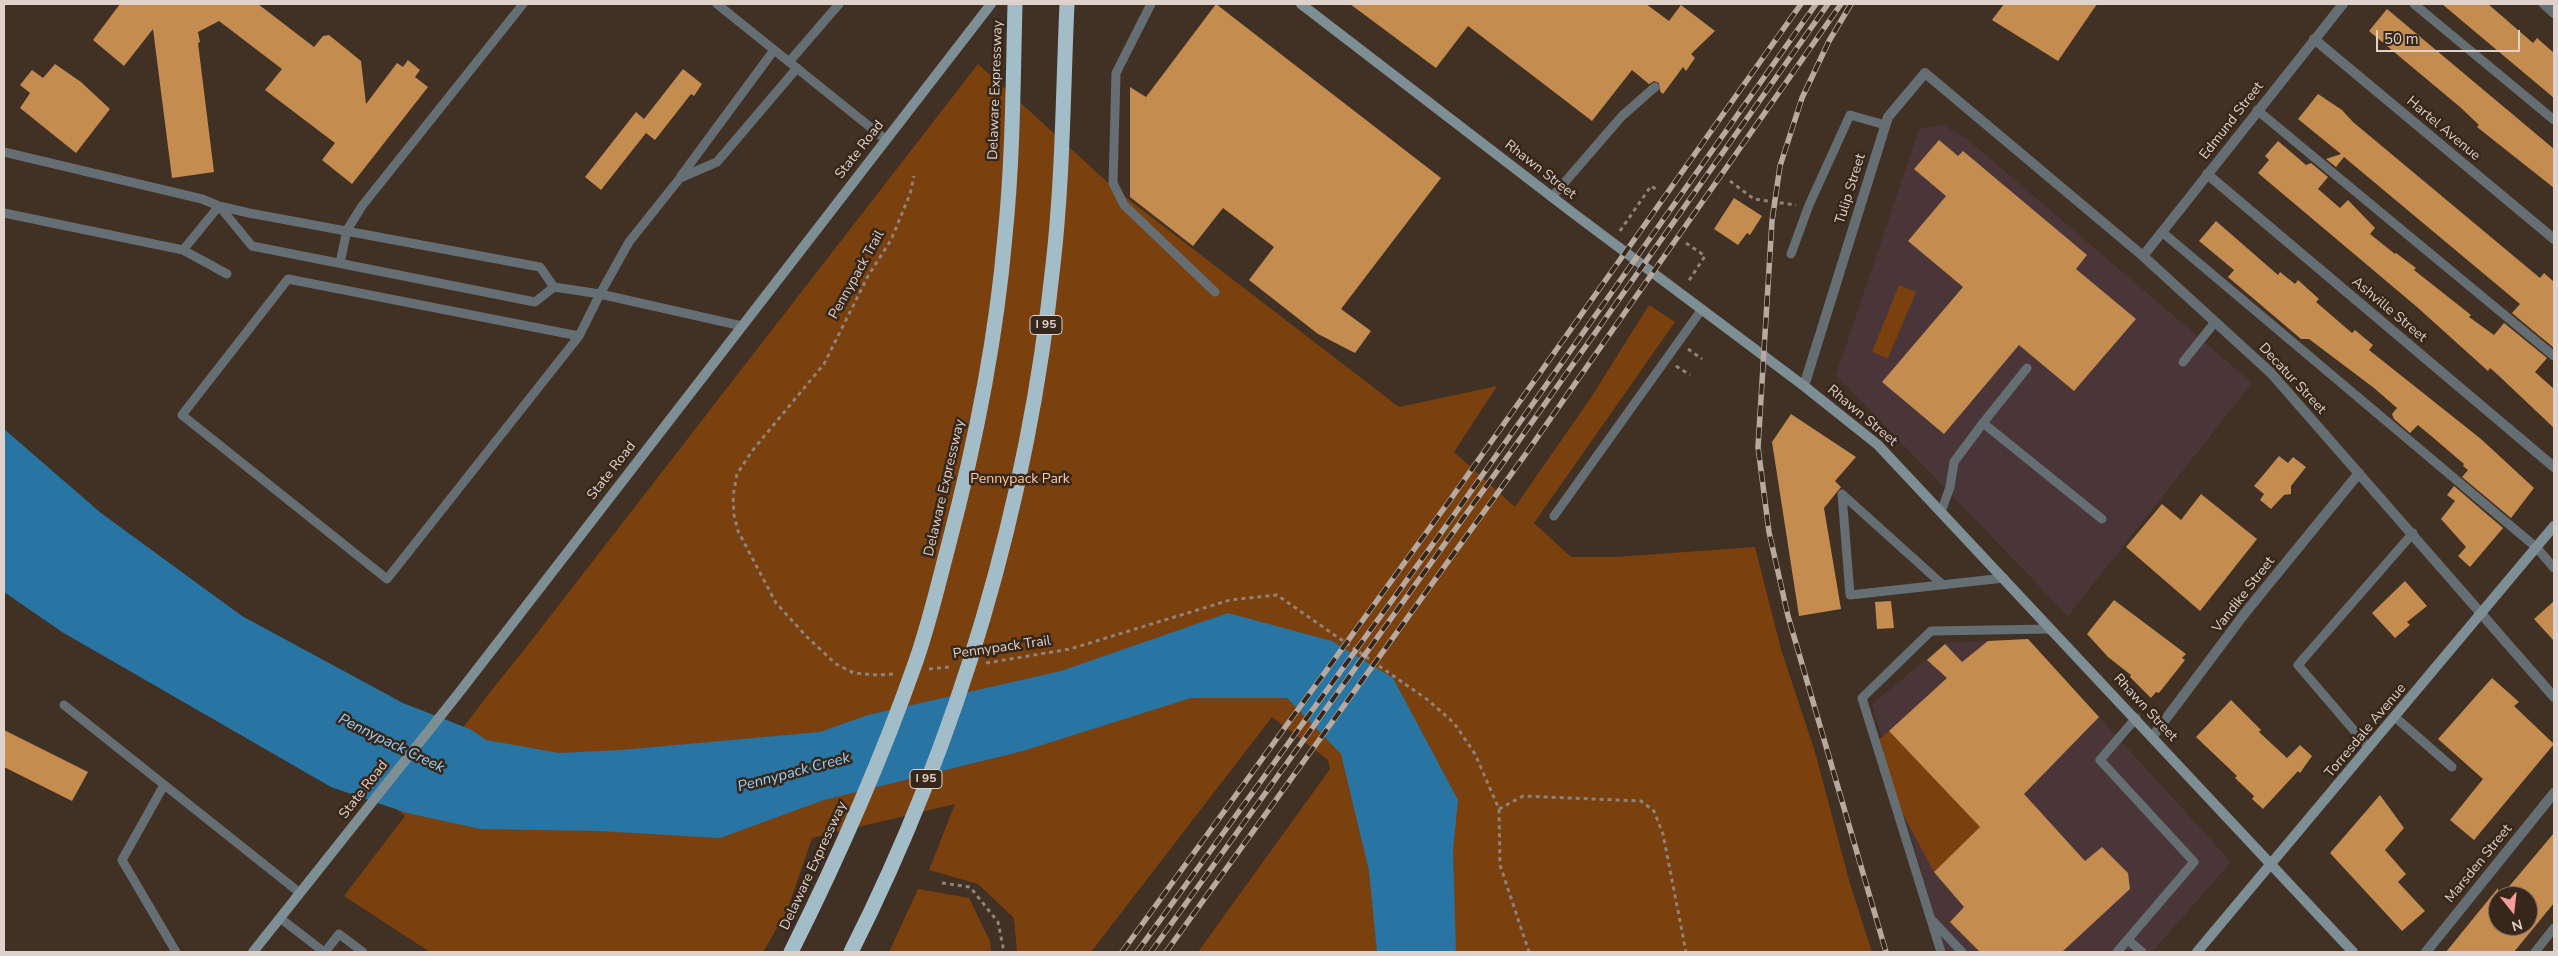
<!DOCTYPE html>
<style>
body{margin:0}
#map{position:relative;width:2558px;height:956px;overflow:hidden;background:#413024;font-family:"Nunito Sans",sans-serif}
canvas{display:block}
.frame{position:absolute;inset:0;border:5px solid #ded2cb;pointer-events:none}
.north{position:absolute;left:2488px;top:886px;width:50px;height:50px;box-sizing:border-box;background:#37261a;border:1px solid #7a6b61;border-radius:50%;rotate:164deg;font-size:14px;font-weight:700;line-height:20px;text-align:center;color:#ded2cb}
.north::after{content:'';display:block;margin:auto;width:18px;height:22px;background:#f59b9a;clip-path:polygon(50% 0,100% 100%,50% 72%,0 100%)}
.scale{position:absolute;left:2376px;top:30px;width:144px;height:22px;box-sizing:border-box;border:2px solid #ded2cb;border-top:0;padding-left:6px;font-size:15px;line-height:18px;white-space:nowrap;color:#ded2cb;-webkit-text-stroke:4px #37261a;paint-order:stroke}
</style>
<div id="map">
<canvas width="2558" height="956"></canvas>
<div class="frame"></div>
<div class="north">N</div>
<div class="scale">50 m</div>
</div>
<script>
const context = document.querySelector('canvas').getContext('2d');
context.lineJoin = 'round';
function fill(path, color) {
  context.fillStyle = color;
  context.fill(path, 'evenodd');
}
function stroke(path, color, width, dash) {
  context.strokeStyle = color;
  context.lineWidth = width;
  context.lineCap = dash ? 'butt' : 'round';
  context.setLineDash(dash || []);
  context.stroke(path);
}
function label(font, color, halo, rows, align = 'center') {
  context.font = font + ' "Nunito Sans",sans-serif';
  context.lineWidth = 5;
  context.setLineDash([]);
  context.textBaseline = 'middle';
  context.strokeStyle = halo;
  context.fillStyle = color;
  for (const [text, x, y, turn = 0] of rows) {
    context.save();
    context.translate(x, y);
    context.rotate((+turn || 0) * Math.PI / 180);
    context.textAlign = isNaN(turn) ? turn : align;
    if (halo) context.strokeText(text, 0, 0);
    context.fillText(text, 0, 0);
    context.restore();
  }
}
fill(new Path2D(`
 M1943,125l23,13 286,245 -184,233 -232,-241 83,-246z
 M2028,639l203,223 -79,90h-207l-73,-248 74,-61z`), '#4a3639');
fill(new Path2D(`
 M978,64l137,125 284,218 98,-21 -43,66 61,55 77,-111 57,-91 26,17 -141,201 37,34h45l139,-10 26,102 34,103 35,132 22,68h-674l132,-183 -2,-9 -56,-43 -181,235h-74l-3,-34 -36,-34 -49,-14 26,-66 -143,34 -25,73 -24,41h-333l-86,-56 61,-80 -7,-6c12,-18 27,-33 41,-51 28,-36 55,-73 85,-109z
 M1899,285l17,7 -28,66 -16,-6z
 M1889,731l91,96 -46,45 -50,-93 -10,-35z
 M918,889l51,9 21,43 1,11h-102z`), '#7a410e');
fill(new Path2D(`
 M4,429l97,84 141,103 161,87 69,27 14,10 73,13 62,-3 199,-18 48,-17 193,-44 167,-58 104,28 61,37 65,122 -5,50 3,102h-79l-8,-81 -28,-117 -54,-56h-96l-168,53 -199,49 -104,38 -122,-7 -118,-2 -73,-16 -76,-26 -269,-155 -58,-40z`), '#2874a3');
fill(new Path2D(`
 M120,4h138l56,43 9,-11 6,-1 32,26 5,43 31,-41 6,4 5,-7 12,10 -5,7 13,10 -76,97 -30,-24 13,-17 -70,-53 17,-21 -63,-48 -21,11 2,10 -2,1 16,129 -42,6 -19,-149 -29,37 -31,-26z
 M1216,4l225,174 -100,131 30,22 -16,22 -37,-19 -69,-54 25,-33 -51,-39 -30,38 -63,-49v-110l16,10z
 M1350,4h296l23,17 12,-16 34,26 -24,23 4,4 -9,13 -3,-4 -20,27 -3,-3 -1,-8 -5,-2 -5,3 -17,-14 -40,51 -124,-95 -32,42z
 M2004,4h93l-39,57 -66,-41z
 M2442,4h46l45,39 4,-5 17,15v45z
 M2387,9l167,140v39l-77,-61 2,-2 -19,-18 -91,-76z
 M55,64l26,18 29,27 -34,44 -56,-45 10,-15 -10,-8 12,-15 11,8z
 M683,69l19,15 -8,12 -3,-2 -36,46 -9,-7 -45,57 -16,-13 51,-65 8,7z
 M2318,94l24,16 11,12 187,156 4,-5 10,9v66l-42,-35 8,-9 -176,-147 -8,10 -10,-8 15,-5 -43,-35z
 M1939,140l19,16 5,-5 124,104 -11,14 60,50 -62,72 -55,-46 -75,89 -62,-52 81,-95 -55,-46 38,-45 -32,-27z
 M2278,141l28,24 5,-2 17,14 -10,12 22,19 8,-8 27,28 -5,6 25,20 1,-1 20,15 -2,2 57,45 -2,2 25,18 10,-12 43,35 -12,14 19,17v39l-56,-53 -8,-7 -2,3 -71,-64 -159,-134 11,-13 -4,-4z
 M1734,198l28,18 -12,19 -3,-2 -9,12 -24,-16z
 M2216,221l62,54 2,-3 15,12 3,-4 21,19 -3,3 36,31 3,-3 18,15 -4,5 112,89 53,49 -23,30 -49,-41 6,-7 -5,-4 1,-2 -34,-29 -12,-10 -8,8 -16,-14 -2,-5 5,-6 -23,-20 -65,-49h-8l-73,-62 6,-7 -35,-29z
 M1791,414l65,43 -21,24 6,6 -17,21 17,101 -42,7 -27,-174z
 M2279,456l9,7 5,-6 13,10 -15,19v8l-7,1 -13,14 -11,-9 4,-6 -10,-8z
 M2454,486l49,42 -33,39 -12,-11 8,-9 -25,-28 14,-18 -8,-6z
 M2201,494l56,45 -57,72 -74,-64 36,-43 19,16z
 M2405,581l22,25 -20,16 3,3 -15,13 -23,-25z
 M2114,600l72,54 -4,4 3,2 -26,33 -3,-1 -5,6 -21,-21 1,-2 -23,-18 -21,-23z
 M1891,601l3,27 -17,1 -2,-27z
 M2554,601v40l-20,-22z
 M2028,639l71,78 -75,77 61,67 17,-14 26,26 2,16 -68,63h-82l-30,-30 14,-15 -30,-35 46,-45 -91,-96 58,-53 -20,-18 18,-16 17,18 26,-21z
 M2492,678l27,24 -5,4 40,38 -80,96 -24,-20 33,-41 -45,-40z
 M2231,700l30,30 -2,2 28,26 13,-13 12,11 -12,17 -2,-2 -35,38 -11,-10 2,-3 -19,-18 2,-2 -41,-39z
 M4,730l84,42 -16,29 -68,-34z
 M2380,795l24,33 -19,22 21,24 -8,8 27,29 -23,20 -72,-78z
 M2554,833v70l-40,49h-68l52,-64v38h30v-30h-27z`), '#c48c4f');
stroke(new Path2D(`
 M1730,181l24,18 42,6
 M1620,231l31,-45 8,5
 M1686,243l19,13 -17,26
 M1688,349l14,10
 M1676,366l14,9
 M986,663l84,-14 160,-49 47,-5 151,105 26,23 21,31 24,55 1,56 29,87
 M929,669l21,-2
 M893,674l-15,1 -24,-2 -18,-9 -29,-27 -31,-34 -38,-72 -4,-16 -1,-19 4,-22 15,-23 72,-87 44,-88 23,-36 19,-46 4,-18
 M1499,809l24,-13 118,5 13,10 9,23 23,118
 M942,883l28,4 28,35 6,30`), '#908278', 3, [4, 4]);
stroke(new Path2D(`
 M717,4l168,135
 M1151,4l-35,69 -3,110 11,22 91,87
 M2414,4l140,116
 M789,62l50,-58
 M2257,110l297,246
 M4,152l198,47 17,7 30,7 291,54 14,20 46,7 -21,42 -192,243 -205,-164 106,-136 291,57
 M681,176l93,-126
 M1552,197l70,-81 33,-29
 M219,206l33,40 283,56 19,-15
 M4,213l179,37 36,-44
 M2162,232l375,316 17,20
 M183,250l44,24
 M1791,254l18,-49 41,-90 35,10
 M340,263l7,-33 15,-24 161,-202
 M742,326l-142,-32 29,-52 51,-64 37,-16 80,-94
 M2183,362l32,-40
 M2027,368l-44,55 119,96
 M1941,512l9,-25 4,-25 29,-39
 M1554,516l148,-207
 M1943,585l-101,-91 8,101 154,-17
 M64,705l236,188
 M2395,717l57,50
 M2369,748l-71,-83 115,-132
 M164,785l-42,75 54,92
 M280,918l44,34
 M1933,921l29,31
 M2128,940l14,12
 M325,952l14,-18 24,18
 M1941,952l-79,-254 69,-67 120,-2
 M2117,952l77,-90 -94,-102 36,-42
 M2535,952l19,-24`), '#646e73', 9);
stroke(new Path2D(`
 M2544,4l10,9
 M2314,39l240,200
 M2207,174l347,293
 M2143,256l200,-252
 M1804,386l84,-269 37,-44 218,183 128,117 283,324
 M2153,736l92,-123 114,-140
 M2426,952l128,-159`), '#646e73', 10);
stroke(new Path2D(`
 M1301,4l272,209 231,173 74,59 475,507
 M253,952l205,-258 533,-690
 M2197,952l357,-426`), '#7d8e95', 10);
stroke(new Path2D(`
 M791,952c47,-94 90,-191 125,-291 13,-37 22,-76 32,-114 27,-102 48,-206 57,-311 8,-77 8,-155 10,-232
 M851,952c108,-214 177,-448 202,-687 10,-87 10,-174 14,-261`), '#a3bdc8', 15);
const rail = new Path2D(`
 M1851,4l-22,37 -27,57 -22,68 -8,55 -14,226 11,85 19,84 98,336
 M1122,952l328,-452 351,-496
 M1137,952l322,-444 357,-504
 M1151,952l362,-503 315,-445
 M1166,952l359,-497 316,-451`);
stroke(rail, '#b6a9a0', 5.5);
stroke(rail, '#37261a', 4, [11]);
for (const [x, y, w] of [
 [1046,325,32],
 [926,779,32]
]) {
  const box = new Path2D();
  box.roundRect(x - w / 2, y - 9.5, w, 19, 4);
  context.fillStyle = '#37261a';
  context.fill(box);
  stroke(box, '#ded2cb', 1);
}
label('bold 12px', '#ded2cb', null, [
 ["I 95",1046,325],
 ["I 95",926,779]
]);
label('14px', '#ded2cb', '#37261a', [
 ["Delaware Expressway",996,90,-88],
 ["Edmund Street",2232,121,-52],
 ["Hartel Avenue",2443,129,40],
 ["State Road",860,150,-52],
 ["Rhawn Street",1540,170,38],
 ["Tulip Street",1851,189,-73],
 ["Pennypack Trail",857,275,-61],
 ["Ashville Street",2389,310,40],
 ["Decatur Street",2292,379,47],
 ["Rhawn Street",1862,416,40],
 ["State Road",612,471,-52],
 ["Delaware Expressway",945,488,-77],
 ["Vandike Street",2244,595,-52],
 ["Pennypack Trail",1002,648,-8],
 ["Rhawn Street",2145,708,47],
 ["Torresdale Avenue",2366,731,-50],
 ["State Road",364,790,-52],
 ["Marsden Street",2479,864,-51],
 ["Delaware Expressway",814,866,-65]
]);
label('14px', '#ffc8a2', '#37261a', [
 ["Pennypack Park",1020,480]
]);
label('italic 15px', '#9ad1f9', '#37261a', [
 ["Pennypack Creek",391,744,26],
 ["Pennypack Creek",794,773,-15]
]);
</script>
